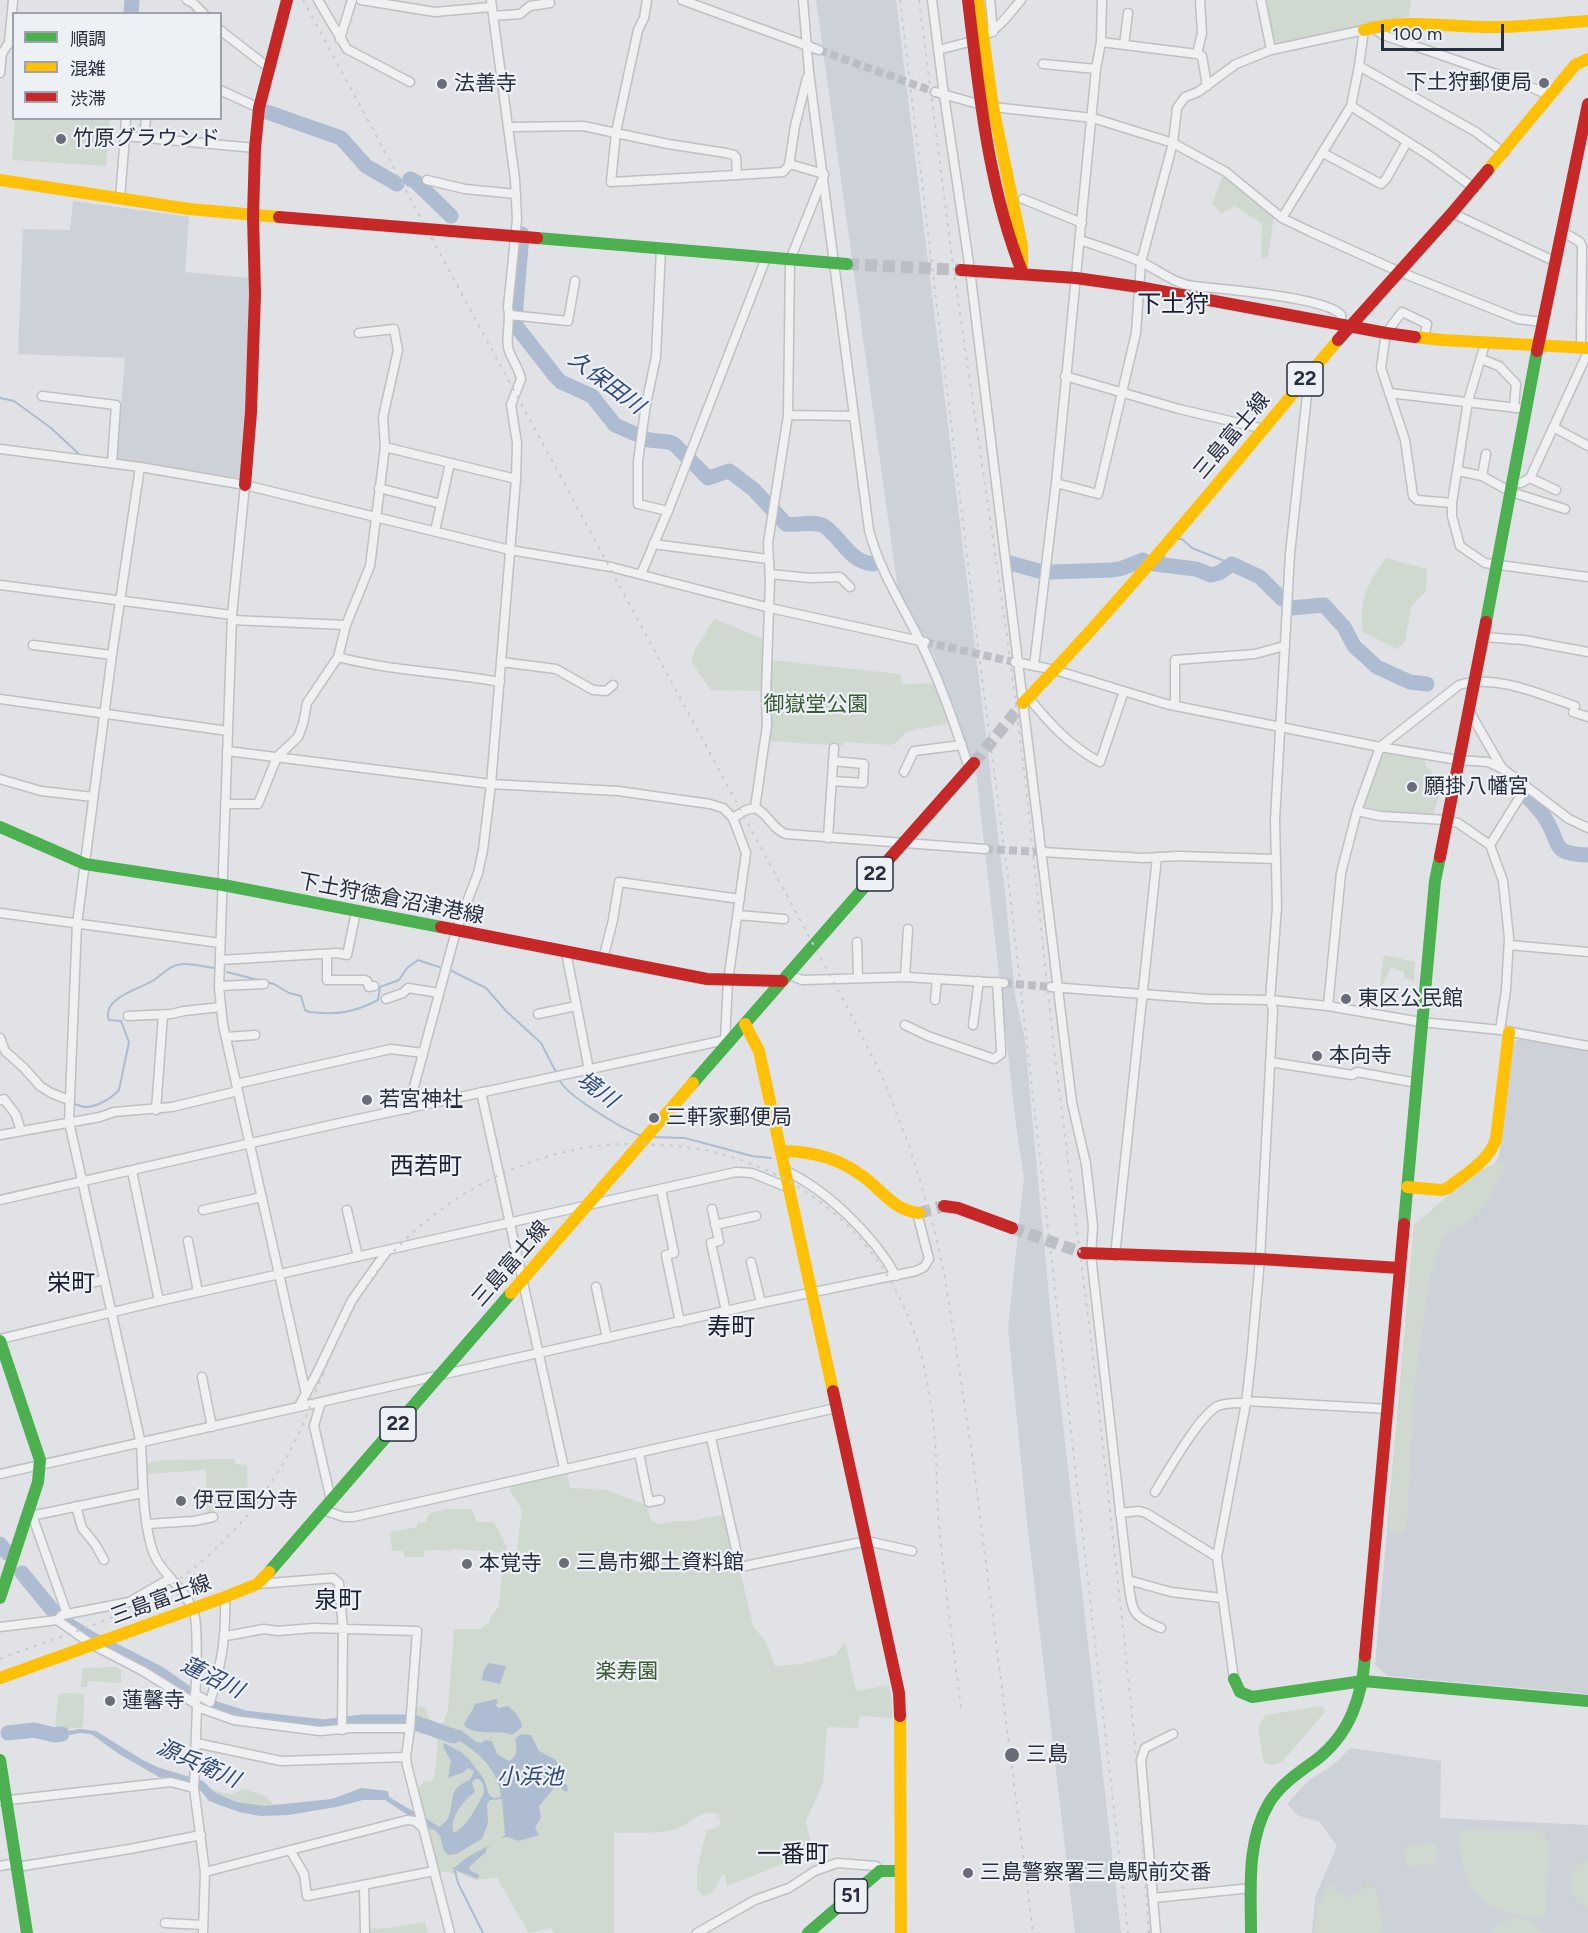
<!DOCTYPE html>
<meta charset="utf-8">
<style>
body{margin:0}
#map{position:relative;width:1588px;height:1933px;overflow:hidden;background:#e0e2e5;font-family:Figtree,"Noto Sans JP",sans-serif}
canvas{display:block}
.legend{position:absolute;left:12px;top:12px;width:210px;height:108px;box-sizing:border-box;background:#edf0f5;border:2px solid #9ea2ac;margin:0;padding:8px 10px;list-style:none;font-size:18px;color:#272e3e}
.legend li{display:flex;align-items:center;gap:12px;height:30px}
.legend b{width:30px;border:2px solid #9ea2ac}
.scale{position:absolute;left:1381px;top:24px;width:123px;height:27px;box-sizing:border-box;border:3px solid #272e3e;border-top:0;padding-left:8px;font-size:18px;line-height:21px;white-space:nowrap;color:#272e3e;-webkit-text-stroke:4px #edf0f5;paint-order:stroke}
</style>
<div id="map">
<canvas width="1588" height="1933"></canvas>
<ul class="legend">
<li><b style="height:8px;background:#4caf50"></b>順調</li>
<li><b style="height:8px;background:#ffc107"></b>混雑</li>
<li><b style="height:8px;background:#c62828"></b>渋滞</li>
</ul>
<div class="scale">100 m</div>
</div>
<script>
const context = document.querySelector('canvas').getContext('2d');
context.lineJoin = 'round';
function fill(path, color) {
  context.fillStyle = color;
  context.fill(path, 'evenodd');
}
function stroke(path, color, width, dash) {
  context.strokeStyle = color;
  context.lineWidth = width;
  context.lineCap = dash ? 'butt' : 'round';
  context.setLineDash(dash || []);
  context.stroke(path);
}
function label(font, color, halo, rows, align = 'center') {
  context.font = font + ' Figtree,"Noto Sans JP",sans-serif';
  context.lineWidth = 4.5;
  context.setLineDash([]);
  context.textBaseline = 'middle';
  context.strokeStyle = halo;
  context.fillStyle = color;
  for (const [text, x, y, turn = 0] of rows) {
    context.save();
    context.translate(x, y);
    context.rotate((+turn || 0) * Math.PI / 180);
    context.textAlign = isNaN(turn) ? turn : align;
    if (halo) context.strokeText(text, 0, 0);
    context.fillText(text, 0, 0);
    context.restore();
  }
}
fill(new Path2D(`
 M816,0h80l109,892 10,103 10,45 3,33 24,255 69,605h-46l-48,-411 -19,-194 16,-151 -7,-44 -41,-361 -42,-117 -36,-65z
 M73,201l116,16 -4,55 64,6 -2,127 -7,73 -123,-18 8,-102 -107,-4 5,-125 47,1z
 M1521,1038l67,12v644l-200,-18 -13,-11 39,-440 61,-52 19,-9 5,-7 13,-114z
 M1351,1748l90,13 -1,57 148,7v108h-276l3,-36 22,-51 -17,-24 -21,-6 -12,-12 20,-22 27,-18z`), '#cdd1d8');
fill(new Path2D(`
 M1263,0h148l-2,16 -134,30z
 M15,118l95,1 -4,47 -94,-6z
 M1223,175l51,43 -6,38 -7,4 1,-36 -27,-18 -13,7 -10,-9z
 M1386,558l41,11 -1,22 -15,16 -6,35 -8,7 -34,-17c-5,-30 5,-50 23,-74z
 M714,619l50,20 -3,49 -2,3 -48,-1 -20,-28 4,-12z
 M771,660l129,14 2,9 2,1 33,-1 13,40 -44,9 -11,12 -5,1 -46,-3 -1,4 -75,-5z
 M1388,752l11,3 4,-1 21,4 2,9 5,2 2,8 7,2v14l-7,22c-5,0 -9,2 -15,2 -15,0 -41,-1 -54,-11v-4l15,-38 1,-7z
 M1385,955l30,7 -1,19 -10,-3v-6l-12,-4 -2,1c-3,9 -10,16 -9,25l-2,2 4,-38z
 M1501,1161l6,8c-11,13 -13,23 -22,37 -9,14 -28,22 -42,30l-13,43 -16,111 -7,136 -7,10 -12,-7 26,-304 61,-52z
 M235,1459v5l12,1 1,37 -5,6 -27,-5 -2,11 -7,1 -1,-45 -59,4v-11l15,-3z
 M567,1473l3,15 36,2 41,15 4,15 7,4 19,-3h14l36,-7 26,112 13,16 9,24 26,-2 34,-9 9,-12 2,1 10,47 33,-6 3,15v18l-33,-2 -1,12 -31,-1 -4,56 -17,38 6,28 -6,6 -79,31 -2,-11h-2c-8,8 -5,19 -20,21l-6,-7v-20l10,-39 11,-3 3,-5 -4,-8c-13,-6 -26,9 -38,14 -20,7 -43,4 -65,5v100h-59l-4,-5 -22,5 -32,-55 -22,2 -16,-7 -7,1 -5,-3 -7,2 -4,-4 -18,-77 1,-5 6,-6 4,1 5,-3 4,-35 -2,-6 -23,-7 3,-25 9,1 3,9 4,6 11,1 5,-14 6,-80h26l9,-6 2,-7 8,-10 3,-34 11,-18 3,3 6,-47 -12,-19v-5z
 M447,1509h25l5,13h17l13,25 -1,6 -53,-4 -4,2 -24,-1 -1,7h-20v-6h-12l-2,-19 27,-5v-4l8,-1 5,-9z
 M116,1667l5,2v14l-33,-2 -1,6h-6l1,-19z
 M63,1693l21,1 -1,33 -28,4 3,-36z
 M1320,1706l5,3 -1,4 -43,50 -9,2 -8,-2 -6,-35 7,-13z
 M209,1788c13,5 24,10 33,0l25,9 6,7h23l-28,5 -46,-10z
 M1460,1829l79,1 10,11 -3,75c-14,0 -29,0 -42,-4 -38,-11 -46,-49 -44,-83z
 M1436,1843l1,20 -31,3 -2,-20z
 M1588,1860v48c-23,-9 -24,-40 0,-48z
 M1332,1883l5,10 14,5 17,-13 8,4 7,37 -2,7h-67l3,-25z
 M1521,1918l11,3 11,12h-53c8,-11 18,-14 31,-15z
 M425,1922l3,11h-61v-4l20,-1z`), '#d0d9d0');
fill(new Path2D(`
 M488,1663l18,3 -6,18 -18,-4 1,-8z
 M496,1699l2,2 -2,4 2,3 10,-2c7,5 13,12 14,21l-10,8c-16,-7 -30,3 -48,-9 2,-9 8,-13 11,-22z
 M80,1729l16,2 45,28 16,8 46,14 11,11 22,10 28,4 68,-7 29,-11 27,3 1,6 51,30c3,-4 7,-5 9,-11 6,-20 -1,-27 21,-36l4,-9 -6,-3 -4,4 -16,6 3,-17 -8,-14 1,-4 17,9 8,7 15,20 5,16 5,3 7,-1c-2,-29 -28,-51 -54,-62l3,-6 11,1 15,12 5,1 4,-3 7,1 5,13 12,7c9,-4 8,-14 6,-22l6,-5 10,1 8,16 17,9 4,11 -1,9 8,5 1,5 -2,2 -6,-5h-5l-16,19 2,12 -6,9 4,8 -20,6 -12,-4 -6,1 4,-3 -3,-36 -12,1 -3,4 1,19 -6,16 -26,15 -8,1 -4,-4 -4,-15 -5,-6 -9,-3 -41,-27h-22l-27,7 -48,8 -28,1 -21,-4 -30,-11 -8,-10 -5,-3 -26,-10 -11,-1 -40,-23 -28,-20 -10,-1 -25,4 -13,-4 1,-2 13,2zM475,1779h4l4,5 1,9c-8,14 -16,33 -30,40 -6,-14 10,-33 21,-41l-3,-9z
 M495,1842l-9,6v4l-17,15 1,3 9,5 -1,4 -25,-10 13,-11z`), '#adbcd1');
stroke(new Path2D(`
 M0,398l14,3 37,27 27,25
 M1176,539h6l10,9 40,16
 M1161,566l4,-13
 M450,970l36,18 20,23 35,32 16,31
 M227,972l47,12 15,9 12,3 4,14 4,2c28,3 44,1 69,-12l2,-13 19,-7 8,-12 11,-8 21,7
 M559,1079c6,16 65,51 83,57
 M71,1103c4,1 11,4 15,4 11,0 26,-9 33,-17l10,-48 -8,-21 -12,-1c-8,-22 31,-31 45,-40 9,-6 16,-15 28,-16 10,-1 23,3 33,4
 M650,1137l35,1 67,18 19,2
 M454,1868l4,15 25,50`), '#adbcd1', 2);
stroke(new Path2D(`
 M131,14l1,-14
 M267,112l74,26 25,28 31,18
 M410,179l6,3 35,34
 M522,234l-6,71v21l40,51 5,5 31,14 23,29 34,15 20,2 5,2 34,34 21,-7 3,2 21,16 33,35c11,2 28,-4 38,2 18,12 24,35 49,38
 M1010,563l29,8
 M1155,564l41,5 15,6 8,-2 13,-9 28,13 22,22
 M1051,572l62,-2 10,-2 20,-8
 M1291,608l33,-3 20,22 10,19 23,21 33,15 17,2
 M1526,796c7,7 14,14 19,22 17,26 4,36 43,37
 M0,1544l7,9
 M22,1573l32,39 10,10 27,17 67,34 30,21 28,15 28,9 80,9 38,-5h51l40,14
 M8,1733l26,-3 20,5 8,-1`), '#adbcd1', 15);
stroke(new Path2D(`
 M819,50l116,42
 M925,642l89,20
 M985,849l57,3
 M1004,983l47,4`), '#bbbec4', 8, [8, 4]);
stroke(new Path2D(`
 M847,264l114,6
 M919,1213l25,-7
 M1012,1228l71,25`), '#bbbec4', 12, [12, 6]);
stroke(new Path2D(`
 M974,763l49,-60`), '#bbbec4', 12, [12, 6]);
const street = new Path2D(`
 M187,0l6,3 11,11
 M318,0l29,49 63,33
 M361,0l74,12 56,-5
 M647,0l-3,18 -6,12 -22,102 -5,50 126,-7
 M682,0l137,50
 M803,0l6,72 60,458c10,40 34,76 52,113 20,41 34,82 48,125
 M932,0l12,95 26,175 102,833 14,61 7,62 -2,29 37,325c5,32 2,35 33,48
 M990,0l3,32
 M1261,0l10,50
 M493,16l27,-2 10,-8 20,-3
 M1372,27l11,8 139,48 28,13
 M220,30l49,38
 M982,37c17,-8 27,-23 39,-37
 M340,39l12,-39
 M1101,42l96,12 5,2 5,30
 M1124,45l4,-32
 M938,50l35,-9
 M1197,54l5,-21 -2,-33
 M1043,64l53,5
 M1359,66l117,66 28,21
 M0,73l2,-20 7,-10 4,-42
 M220,90l39,18
 M935,92l47,13
 M1351,106l79,50 44,32
 M993,107l100,11 80,25 53,29 56,46 29,14 89,40 118,47 24,3
 M508,127l75,-1 85,18 58,9 8,2 2,2 1,18 46,-3 6,-7h4l31,9
 M125,136l1,-18
 M144,138l2,-20
 M1323,153l58,31 5,-5 21,-37
 M789,165l6,-39 12,-48
 M824,175l-34,85 -2,155 -20,128 2,37 -4,115 1,30 -12,83c13,5 17,21 31,26l199,15
 M427,180l38,9 51,5
 M120,198l5,-62 130,12
 M1023,199l59,24
 M1452,213l104,49
 M1563,232l17,10 2,5 -1,100
 M1080,240c20,7 41,13 61,22 18,8 33,22 53,24 27,3 132,11 147,29v9
 M661,249l-5,108 -10,47 -8,57v43l30,7
 M510,315l58,6 7,-40
 M1424,338l3,-14 -25,-12 -16,21 -5,35 24,72 8,56 4,4 35,3
 M1485,344l-17,57 -16,102v13l8,30 25,17 103,14
 M1481,359l18,7 17,18 -2,24
 M1065,376l114,33 85,20
 M1389,393l137,16
 M42,396l74,9 -4,58
 M788,415l65,1
 M1553,427l35,19
 M385,447l131,32
 M0,449l140,18 105,18 265,65 101,17 159,41 155,34
 M140,467l-28,188 -35,269 -8,198 72,322c2,34 1,71 11,105 7,23 32,38 41,61 6,12 3,74 2,91l2,6 -3,81 11,84 -2,61
 M1458,471l24,5 29,16 54,17
 M1482,476l4,-22
 M1530,478l26,12
 M1513,482l8,1 9,-5 58,-126
 M1056,483l42,11 38,-161 5,-71 32,-119 4,-35 8,-11 13,-5 38,-28 35,-14 93,-20 -5,36 -8,40 -69,112
 M245,485l-13,130 -13,372 4,38 83,369
 M379,488l62,16
 M435,531l15,-68
 M653,544l115,15
 M641,574l27,-63 98,-253
 M770,574l40,4 30,-1 10,10
 M0,585l232,30
 M232,620l114,5
 M1483,637l41,3 64,12
 M33,645l79,10
 M338,657c53,14 108,15 162,25
 M501,662l55,7 37,21 13,1 7,-6
 M1015,662l40,8 111,34 214,43 78,13 30,2 15,7 66,50 19,9
 M1034,666l22,-183 40,-414 5,-27 1,-42
 M1028,697c21,26 43,50 72,65l24,-71
 M0,699l228,32
 M1175,706v-46l80,-6 29,-8
 M1469,711l33,57
 M1573,712l15,5
 M227,751l264,33 127,7 92,13 13,4 10,10 13,35 -18,128 -3,59
 M904,772l10,-21 48,-6
 M0,779l41,12 52,6
 M832,781l31,2 1,-19 -31,-3
 M225,804h33l19,-47 21,-20 5,-13 4,-21 31,-46 8,-32 24,-59 15,-119 -2,-30 15,-67 -4,-21 -35,4
 M1357,811l23,5 66,4 12,3 32,22 13,36 6,57 -3,52 -6,40
 M733,818l13,-8 9,-2
 M828,838l6,-90
 M1490,845l36,-58
 M1042,852l101,6 35,-2 97,3
 M0,913l220,30
 M738,915l46,4
 M857,942l1,36
 M1509,945l79,7
 M566,952l23,118
 M327,954v26h38l2,1 2,6 5,-1
 M603,959l10,-39 6,-38 121,17
 M220,960l117,-7 10,2 9,-43
 M787,974l15,6 103,-3 99,6
 M905,977l3,-48
 M220,986l44,-2
 M1051,987l156,12 63,1 58,6 93,16 79,8 88,16
 M386,999l17,-6 5,-5 31,5
 M935,1000l2,-21
 M1328,1006l13,-133 16,-62 23,-64 79,-62c38,-11 80,9 116,21
 M538,1014l38,-8
 M128,1016l43,-2 13,-3 37,-4
 M905,1025l23,11 66,23 7,-5v-6l-4,-66
 M973,1025l6,-44
 M226,1037l29,-2
 M0,1038l5,13 19,17 16,18 11,7 18,7
 M1270,1062l76,12 6,1 5,-3 60,11
 M236,1084l155,-35 32,4
 M481,1092l83,376
 M0,1100l4,-1 12,16 5,16
 M408,1109l48,-178 22,-58 5,-23 8,-66 25,-305 1,-36 -6,-38 10,-26c-2,-12 -11,-21 -13,-32 -2,-14 3,-27 0,-40l9,-88 -2,-40 -24,-179
 M156,1110l7,-95
 M0,1135l100,-18 14,-5 58,-5 66,-16
 M132,1171l27,130
 M786,1171c41,19 88,65 110,105
 M661,1189l13,64 -8,2 14,67
 M0,1200l335,-76 390,-84 5,2
 M712,1209l7,32 -8,2 15,68
 M203,1210l59,-13
 M347,1210l11,47
 M715,1225l41,-9
 M188,1241l10,51
 M1115,1256l42,-399
 M751,1262l10,41
 M80,1285l24,-5
 M596,1287l11,51
 M0,1339l159,-38 577,-129 16,1 37,15
 M202,1377l10,50
 M1246,1401l143,8
 M321,1402l-7,24 17,74
 M299,1406l17,-31 36,-75 35,-49
 M711,1438l29,129 127,-26 45,10
 M639,1453l10,49 11,-2
 M0,1474l761,-171 155,-32 8,-4 5,-8 -12,-46
 M1155,1492c12,-19 45,-78 63,-86 8,-4 19,-3 28,-3
 M76,1506l6,22 13,16 9,16
 M323,1510l21,7h9l483,-109
 M1120,1513l19,-2 7,2 71,44
 M32,1515l35,99
 M26,1517l116,-24
 M148,1524l46,-3 19,-4
 M1128,1580l43,12 51,6
 M258,1584l75,-6 6,5 4,46 -1,101
 M57,1620l36,25 50,26 53,33
 M0,1627l57,-7 5,-5 67,-13 42,-24
 M226,1636l38,-7 14,2 35,-3 104,3 -7,97
 M1234,1679l-17,-122 29,-154 5,-43 9,-101 13,-250 -3,-9 7,-93 -2,-87 15,-266 19,-178
 M195,1694l15,8c12,-39 16,-65 15,-105
 M197,1707l37,13 86,11 31,-3h59l-4,29 1,8 43,168
 M196,1743l85,18 125,-4
 M0,1801l171,-19 23,6
 M290,1850l14,24 3,22 127,-25
 M0,1866l10,-2 7,3 113,-18 71,-14
 M205,1872l202,-52 8,1 7,6
 M364,1886l1,47
 M1154,1898l97,-10
 M165,1923l38,2
 M697,1933l58,-33 34,-12 26,-17 22,-8 39,3 4,5
 M1156,1933l-15,-173 4,-12 28,-14`);
stroke(street, '#bec0c3', 11);
stroke(street, '#eff0f2', 8);
stroke(new Path2D(`
 M537,238l310,26
 M1486,622l51,-271
 M0,827l85,37 138,21 218,42
 M693,1083l181,-207
 M1404,1224l31,-343 5,-24
 M0,1341l40,119 -2,22 -38,116
 M269,1572l242,-279
 M1234,1679l6,13 12,5 111,-16 225,20
 M0,1760l27,173
 M808,1933l72,-62h19
 M1251,1933c0,-43 -5,-91 18,-130 11,-18 30,-31 47,-43 34,-26 46,-63 49,-104`), '#4caf50', 12);
stroke(new Path2D(`
 M978,0l15,107 29,139v21
 M1364,30c40,-11 78,-4 119,-3 35,1 70,-4 105,-6
 M1488,170l87,-105 13,-6
 M0,180l189,29 90,8
 M1415,337l28,3 145,8
 M1023,703c111,-115 212,-241 315,-363
 M745,1024l14,27 74,340
 M781,1151c28,0 57,7 80,24 21,14 31,35 58,38
 M1407,1187l34,3 7,-2c17,-14 41,-27 48,-49l13,-107
 M511,1293l182,-210
 M0,1678l225,-81 32,-13 12,-12
 M900,1716l1,217`), '#ffc107', 12);
stroke(new Path2D(`
 M968,0c11,91 20,188 55,274
 M961,270l115,8 63,9 247,46 29,4
 M1338,340l114,-127 36,-43
 M1537,351l51,-247
 M245,485l6,-73 4,-118 -2,-78 2,-68 4,-40 28,-108
 M1440,857l46,-235
 M874,876l100,-113
 M441,927l266,52 75,2
 M944,1206l14,2 54,20
 M1083,1253l177,6 140,9
 M833,1391l66,302 1,23
 M1365,1656l39,-432`), '#c62828', 12);
stroke(new Path2D(`
 M303,0l549,1016 30,60 28,72 24,80 11,50 27,175 61,480
 M900,0l78,647 32,247 118,1039
 M919,0l35,273 53,362 19,152 28,262 38,299 29,262 13,123 15,200
 M0,1659c37,-15 76,-26 113,-42 84,-36 153,-108 189,-191 26,-62 47,-127 94,-177 61,-65 156,-108 245,-105 22,1 43,2 64,6 112,25 192,102 218,213 7,31 12,65 13,96 1,19 1,38 2,56 6,64 15,129 23,193`), '#c9cacd', 2, [3, 6]);
stroke(new Path2D(`
 M279,217l258,21`), '#c62828', 12);
for (const [x, y, r, color] of [
 [1544,83,6,"#686d78"],
 [442,84,6,"#686d78"],
 [61,139,6,"#686d78"],
 [1412,787,6,"#686d78"],
 [1346,999,6,"#686d78"],
 [1317,1056,6,"#686d78"],
 [367,1100,6,"#686d78"],
 [654,1118,6,"#686d78"],
 [181,1501,6,"#686d78"],
 [564,1563,6,"#686d78"],
 [467,1564,6,"#686d78"],
 [110,1701,6,"#686d78"],
 [1012,1755,8,"#686d78"],
 [968,1873,6,"#686d78"]
]) {
  const dot = new Path2D();
  dot.arc(x, y, r, 0, 2 * Math.PI);
  context.fillStyle = color;
  context.fill(dot);
  stroke(dot, '#edf0f5', 2);
}
for (const [x, y, w] of [
 [1305,379,36],
 [875,874,36],
 [398,1424,36],
 [851,1896,33]
]) {
  const box = new Path2D();
  box.roundRect(x - w / 2, y - 17, w, 34, 4.5);
  context.fillStyle = '#edf0f5';
  context.fill(box);
  stroke(box, '#272e3e', 1.5);
}
label('bold 20px', '#272e3e', null, [
 ["22",1305,379],
 ["22",875,874],
 ["22",398,1424],
 ["51",851,1896]
]);
label('21px', '#272e3e', '#edf0f5', [
 ["下土狩郵便局",1532,83,"right"],
 ["法善寺",454,84],
 ["竹原グラウンド",73,139],
 ["願掛八幡宮",1424,787],
 ["東区公民館",1358,999],
 ["本向寺",1329,1056],
 ["若宮神社",379,1100],
 ["三軒家郵便局",666,1118],
 ["伊豆国分寺",193,1501],
 ["三島市郷土資料館",576,1563],
 ["本覚寺",479,1564],
 ["蓮馨寺",122,1701],
 ["三島",1026,1755],
 ["三島警察署三島駅前交番",980,1873]
], 'left');
label('21px', '#272e3e', '#edf0f5', [
 ["三島富士線",1232,436,-50],
 ["下土狩徳倉沼津港線",391,899,11],
 ["三島富士線",511,1264,-49],
 ["三島富士線",161,1600,-20]
]);
label('21px', '#385a34', '#edf0f5', [
 ["御嶽堂公園",816,705],
 ["楽寿園",627,1672]
]);
label('italic 22px', '#304a73', '#edf0f5', [
 ["久保田川",606,383,37],
 ["境川",597,1090,36],
 ["蓮沼川",212,1678,26],
 ["源兵衛川",198,1764,24],
 ["小浜池",530,1778]
]);
label('24px', '#191f2f', '#edf0f5', [
 ["下土狩",1173,305],
 ["西若町",426,1167],
 ["栄町",71,1284],
 ["寿町",731,1328],
 ["泉町",338,1601],
 ["一番町",793,1855]
]);
</script>
